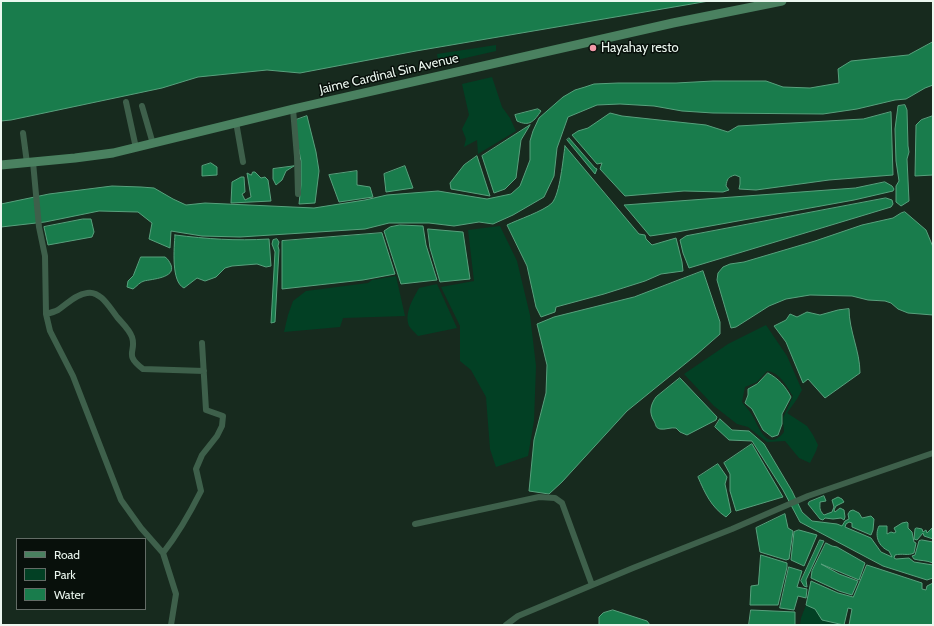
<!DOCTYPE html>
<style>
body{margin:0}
#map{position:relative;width:934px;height:626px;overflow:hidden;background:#172a1e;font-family:Cabin,sans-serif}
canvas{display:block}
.frame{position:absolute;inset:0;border:2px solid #ebf7ef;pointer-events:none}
.legend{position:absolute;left:16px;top:538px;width:130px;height:72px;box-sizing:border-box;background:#08100b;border:1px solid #636c66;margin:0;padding:5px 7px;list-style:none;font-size:12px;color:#ebf7ef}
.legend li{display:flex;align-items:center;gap:8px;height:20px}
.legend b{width:20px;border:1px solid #636c66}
</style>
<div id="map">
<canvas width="934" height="626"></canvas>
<div class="frame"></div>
<ul class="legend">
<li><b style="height:5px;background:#4a8160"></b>Road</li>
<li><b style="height:11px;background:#024024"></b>Park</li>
<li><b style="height:11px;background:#197c4c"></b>Water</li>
</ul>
</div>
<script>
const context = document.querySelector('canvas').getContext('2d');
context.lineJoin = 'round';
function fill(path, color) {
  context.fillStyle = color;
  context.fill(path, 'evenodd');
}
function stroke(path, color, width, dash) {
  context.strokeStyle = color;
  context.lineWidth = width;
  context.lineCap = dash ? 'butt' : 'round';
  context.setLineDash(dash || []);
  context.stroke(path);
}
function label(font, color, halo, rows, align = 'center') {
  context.font = font + ' Cabin,sans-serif';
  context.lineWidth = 3;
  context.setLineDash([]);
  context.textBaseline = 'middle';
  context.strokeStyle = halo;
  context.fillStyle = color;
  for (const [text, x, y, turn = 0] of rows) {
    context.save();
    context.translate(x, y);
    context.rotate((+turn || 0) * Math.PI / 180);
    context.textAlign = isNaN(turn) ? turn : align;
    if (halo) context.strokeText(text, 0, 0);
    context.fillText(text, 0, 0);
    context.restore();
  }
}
fill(new Path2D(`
 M496,45v6l-57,13 -2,-10z
 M492,77l10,30 8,11 6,13 -38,23 -1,-14 -13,7 2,-8 -4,-10 7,-14 -7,-31z
 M500,226l17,35 13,54 6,51 -2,55 -6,35 -32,11 -6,-18 -4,-52 -15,-27 -11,-9v-35l-19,-39 33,-6 -6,-51z
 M396,276l9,40 -62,2 -3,9 -56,5 4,-17 5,-14 13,-10 62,-8 4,-3z
 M437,284l20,44 -39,8c-3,-3 -7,-7 -9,-10 -5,-13 4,-27 10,-38z
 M766,325l21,31 15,34 -5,9 -10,14 20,13 6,9 5,10 -2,6 -6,12 -11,-5 -14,-17 -18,1 -19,-15 -11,-3 -23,-18 -30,-32 44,-30zM767,371c13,1 20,16 26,25l-10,22 1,14c-17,21 -25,-5 -32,-17 -3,-5 -6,-8 -10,-13l3,-15 12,-5z
 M806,605l9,4 7,11 27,5h-49l1,-7z`), '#024024');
const water = new Path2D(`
 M1,1h708l-293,50 -116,22 -33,-3 -69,7 -36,11 -151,32 -10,1z
 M933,42v43l-8,3 -19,11 -11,1 -38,9 -34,5 -110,-1 -31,-2 -28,-5 -34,-2 -23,1 -29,12 -11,31 -3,28 -10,21 -31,18 -20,9 -14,-2 -25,4 -25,-3h-40l-24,6 -125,8 -38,-1 -31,-5 -1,17 -21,-9 3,-16 -14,-11 -39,-1 -54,11 -44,5v-23l48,-10 63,-8 29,1 13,1 19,11 13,6 19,-2 109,5 51,-8 22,-5 51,-4 49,8 24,-5 9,-8 10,-26v-19l3,-10 6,-13 24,-21 12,-7 10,-3 9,-3 24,-1h58l37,-2h53l17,6 27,1 29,-5 -1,-14 13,-8 57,-6z
 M905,105l2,5 1,36 1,6 -2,7 2,42 -8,5 -5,-4v-16l3,-5 -3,-20 -1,-32 3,-23z
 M538,109l3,2c-7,10 -11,16 -24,10l-2,-6z
 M891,112l2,63 -64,5 -73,10 -17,-1 1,-5v-7l-5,-2c-7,2 -8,4 -9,11l3,4 -6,2 -39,-1 -59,5 -25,-27 2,-6 -5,1 -25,-29 6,-4 10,-3 22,-15 12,3 84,9 22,7 10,-6 125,-7z
 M307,116l9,36 3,19 -4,32 -16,1 2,-19v-24l-8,-40z
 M933,116v59l-18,1 1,-51 5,-5z
 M530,125l-9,15 -5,38 -11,11 -11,4 -12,-37z
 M569,138l26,30 2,1 -2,5 -28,-34z
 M565,146l74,88 6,1 1,4 6,6 24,-7 6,24 1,9 -22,3 -16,7 -41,13 -48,13 -1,5 -14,5 -5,-10 -9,-41 -20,-41c10,-5 37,-14 45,-22 8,-9 11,-44 13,-57z
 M477,156l13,40 -39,-7 -1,-6 14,-18z
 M211,163l6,4v8l-15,1v-10z
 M294,166l-8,5 -4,9 -6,5 -3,-6v-10z
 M405,166l8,22 -27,4 -2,-18z
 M357,171v14l13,2 3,10 -34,5 -10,-27z
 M253,172h2l6,6 4,-1 3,3 3,21 -40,2 1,-21 9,-5h3l1,15 -3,2 3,6 6,-3 -4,-24 4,2z
 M885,182l7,4 2,3 -1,2 -39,9 -177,32 -27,4 -26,-31 231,-17z
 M886,198l6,2 1,4 -2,3 -202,61 -6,-15 -3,-13 6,-4z
 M905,212l21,18 7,17v68l-25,-2 -10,-4 -7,-6 -6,-2 -17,-1 -16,-4 -42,-1 -24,4 -17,7 -33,21 -5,1 -14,-48 1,-7 5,-6 7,-3 14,-2 71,-21 47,-16 31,-7 8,-5z
 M83,219h8l3,13 -2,5 -44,8 -4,-18z
 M400,225l23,1 3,19 11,35 -36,4 -17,-53 6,-4z
 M428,229l35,3 7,47 -30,3 -10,-34z
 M382,233l13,41 -32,6 -81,9v-48z
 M175,235c33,4 60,6 94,4l2,27 -5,1 -9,-3 -25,2 -7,2 -9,9 -11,4 -8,-3 -13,10c-13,-6 -10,-40 -9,-53z
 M277,239l2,3 -1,4 1,4 -4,72 -4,1 4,-71 -3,-8 1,-4z
 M141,257h24c3,2 4,4 6,8 5,13 -19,14 -27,16 -4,1 -7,5 -11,8l-6,-2 1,-6 5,-5z
 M703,271l17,51v12l-24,21 -69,56 -65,71 -13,12 -20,-3 5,-51 12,-47 1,-28 -10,-41 17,-7 80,-20z
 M849,309c0,22 11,42 11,64l-35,25 -17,-19 -5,4 -17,-41 -12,-16 12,-6 4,-6 7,3 10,-5 13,3 18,-5z
 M768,373c11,6 17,13 23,24l-9,17v10l-4,11 -6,2 -9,-7 -11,-21 -7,-6 3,-8v-6l9,-5z
 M680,378l37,39 -1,3 -29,15 -7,-3 -4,-4c-5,-1 -11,2 -16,1 -5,-1 -4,-5 -6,-8 -5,-8 -4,-16 2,-24z
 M720,419l12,11 17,1 15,13 28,47 10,21 10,9 25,3 5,2 3,-5 4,-2 -1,-5 2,-3 3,-1 6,3 3,5 9,-2 3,3 -1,11 -2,5 -19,-8v-4l-3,-1 -3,2 -1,3 26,11 10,14 11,5 -3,-6c-10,-4 -15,-15 -10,-25h8v8l4,-2 3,1 2,-1 -2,-4 8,-5 5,-1 1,1v5l4,4 2,10 2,1 -2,10c-6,3 -12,0 -19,2l-1,3 2,1 13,-1 5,4 19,3v13l-6,2 -44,-14 -83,-44 -17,-32 -31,-49 -23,-1 -14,-13z
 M752,444l31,53 -47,14 -6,-20v-17l-6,-11z
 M718,464l9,13 -2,7 6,28 -5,5c-15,-10 -21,-24 -28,-40z
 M824,496l2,5 -6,1c0,6 -1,8 4,13l8,-3 2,-5 -2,-7 6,-3 4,2 2,3 -8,4 -2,4 1,2 5,-4 4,2 1,7 -1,3 -3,-2 -8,1 -8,-1 -2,2 -3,-1 -12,-15 1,-2z
 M785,514l3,14 5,3 -4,28 -3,1 -26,-8 -4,-24z
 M917,528l5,1 1,3 3,-2 1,3 5,-5 1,11 -9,-3 -1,-3 -6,7 -3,-1 1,-10z
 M799,530l18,5 -13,31 -13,-6 3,-28z
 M820,540l4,1 -18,39 1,7 -3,-1 -3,-5z
 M922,540l11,2v21c-7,-3 -13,-2 -19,-4l-2,-3 3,-1 4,-14z
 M826,543l6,3 5,1 28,16 -6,17 -38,-16 18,10 19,7 -6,14 -13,-4 -28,-13 1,-7z
 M761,555l26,8v4l-9,38h-28l1,-19 7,-1z
 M867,565l55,18v6l4,1 1,-4 6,-3v42h-84l3,-16 -4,-1 -4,17 -22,-5 -7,-11 -9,-4 5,-24 27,12 15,4z
 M789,567l13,4 -5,16 10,2 -1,9 -8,-2 -4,14 -14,-2z
 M613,610l34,11 3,4h-51v-8l4,-4z
 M751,610l44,2v13h-46z`);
fill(water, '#197c4c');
stroke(water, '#58a17d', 1);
stroke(new Path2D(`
 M126,102l10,46
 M142,106l11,38
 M293,109l4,48 1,37
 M236,122l7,40
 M23,133l4,30
 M33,162l6,65 6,29 1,58 4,17 23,45 48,124 20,28 22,25 13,41 -5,31
 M46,314c4,-1 8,-2 12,-4 9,-6 18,-16 29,-17 13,-3 23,15 30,24 5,6 12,12 15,20 5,15 -9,17 11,32l61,2
 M415,524l124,-27 16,1 7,5 30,82
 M163,553c15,-19 27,-40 38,-62l-5,-22 6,-14 15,-19 5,-10 1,-10 -17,-6 -4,-67
 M506,625l12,-9 115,-48 99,-39 76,-33 125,-43`), '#3e604b', 6);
stroke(new Path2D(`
 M1,165l74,-7 38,-5 180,-44 380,-86 109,-22`), '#4a8160', 9);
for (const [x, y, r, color] of [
 [593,48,4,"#f39aa9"]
]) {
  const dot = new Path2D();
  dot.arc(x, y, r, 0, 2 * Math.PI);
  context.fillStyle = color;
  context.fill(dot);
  stroke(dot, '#08100b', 1.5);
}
label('13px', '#ebf7ef', '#08100b', [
 ["Hayahay resto",601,48]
], 'left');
label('13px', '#ebf7ef', '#08100b', [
 ["Jaime Cardinal Sin Avenue",389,74,-13]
]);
</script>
